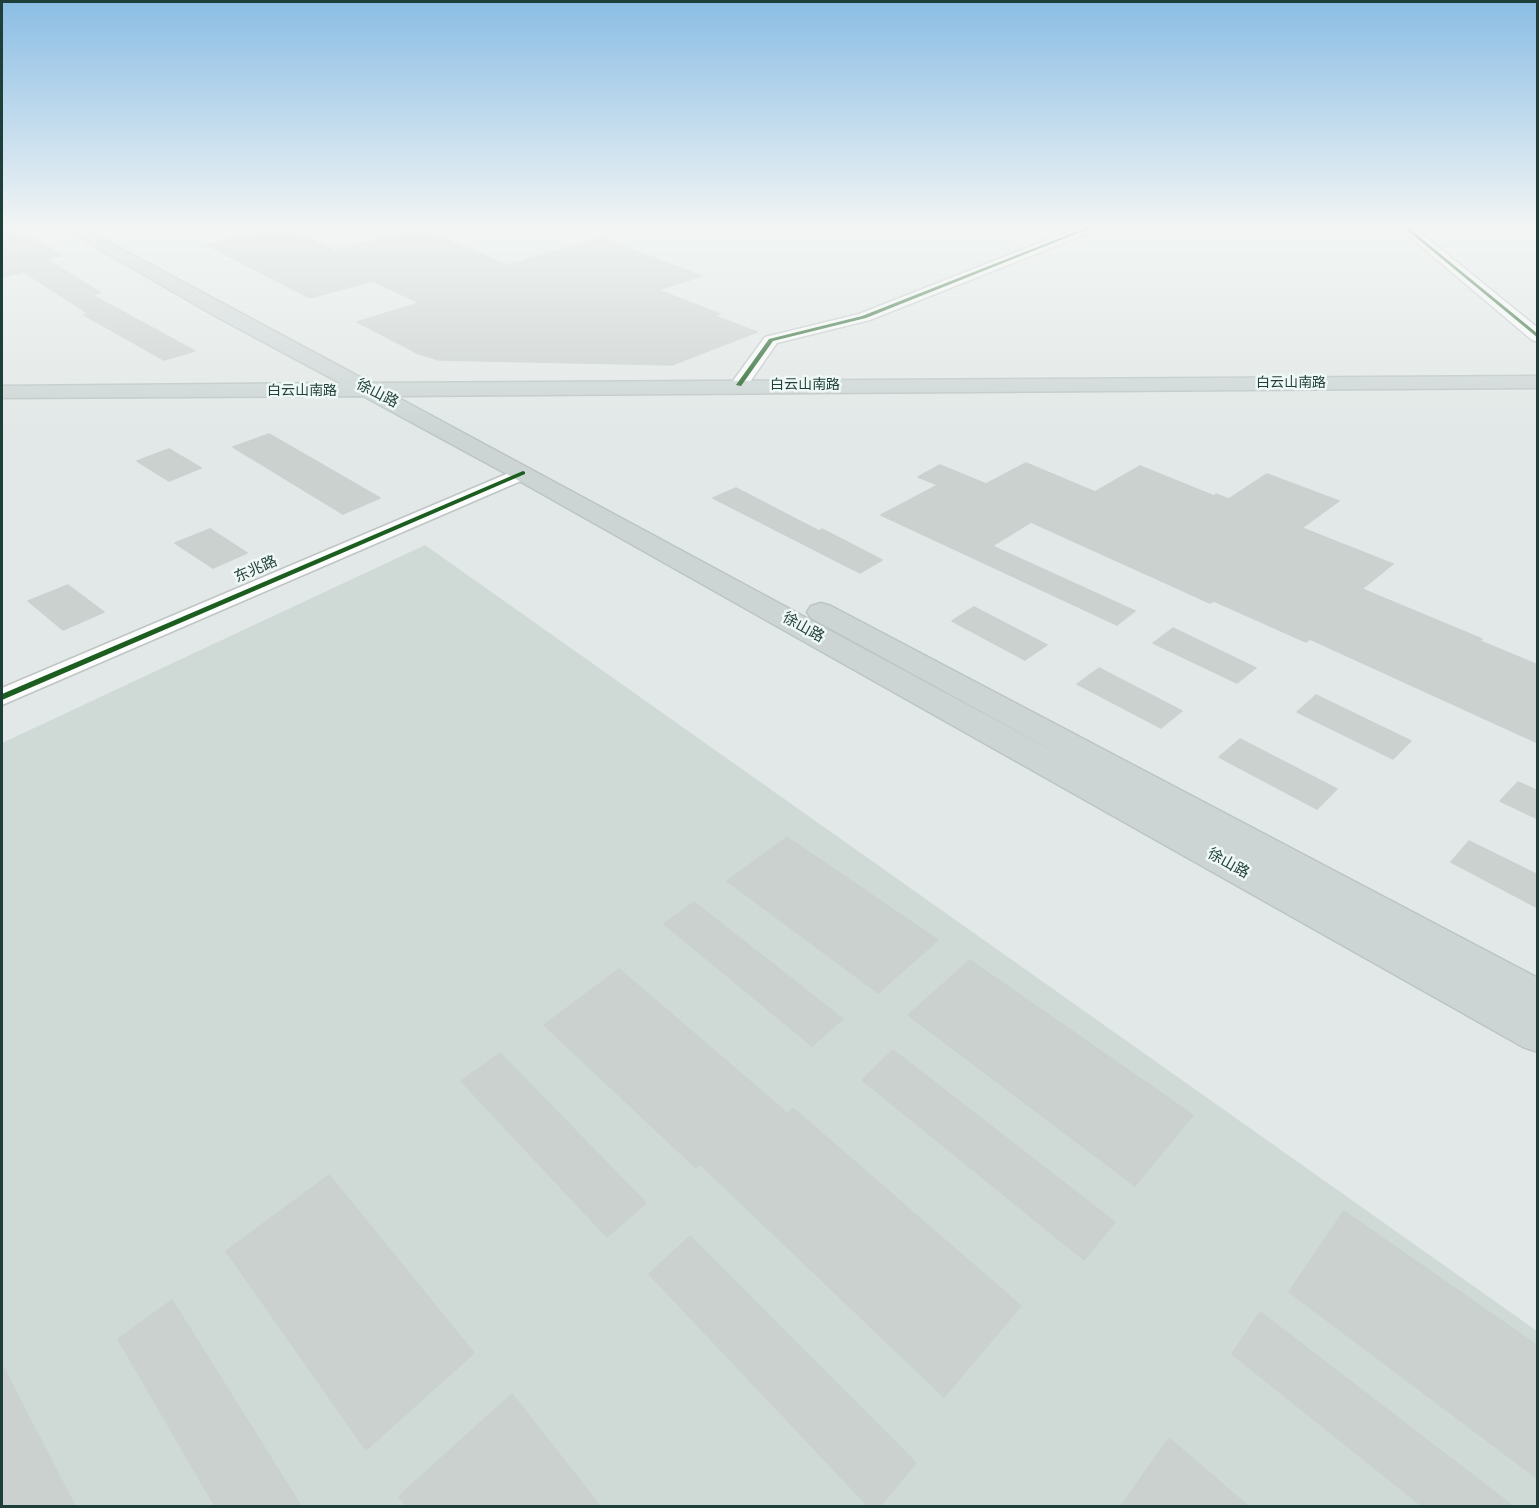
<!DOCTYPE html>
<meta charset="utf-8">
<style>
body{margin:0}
#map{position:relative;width:1539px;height:1508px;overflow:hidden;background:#e2e8e7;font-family:Roboto,sans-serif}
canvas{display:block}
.frame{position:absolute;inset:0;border:3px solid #1e3e39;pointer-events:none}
</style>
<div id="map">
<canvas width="1539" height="1508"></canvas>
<div class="frame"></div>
</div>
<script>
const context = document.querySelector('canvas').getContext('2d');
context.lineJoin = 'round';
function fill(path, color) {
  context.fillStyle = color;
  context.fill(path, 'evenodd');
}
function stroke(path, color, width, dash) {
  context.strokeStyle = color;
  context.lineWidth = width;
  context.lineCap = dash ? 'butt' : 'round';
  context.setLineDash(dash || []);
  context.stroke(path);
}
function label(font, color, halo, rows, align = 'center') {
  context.font = font + ' Roboto,"Noto Sans SC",sans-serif';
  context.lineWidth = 5;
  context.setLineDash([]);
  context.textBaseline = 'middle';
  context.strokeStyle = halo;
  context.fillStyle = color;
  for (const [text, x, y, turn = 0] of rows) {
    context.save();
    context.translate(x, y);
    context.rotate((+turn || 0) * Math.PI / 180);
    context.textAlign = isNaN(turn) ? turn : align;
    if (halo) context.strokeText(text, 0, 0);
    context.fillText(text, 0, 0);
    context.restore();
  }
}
fill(new Path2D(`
 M425,545l1112,786v175h-1535v-763z`), '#cfdad7');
const building = new Path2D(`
 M2,225l27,14 3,-1 29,18 -15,3 55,34 -9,2 103,56 -31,9 -80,-45 5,-1 -65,-42 -22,5z
 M282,226l53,25 84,-23 88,37 94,-27 101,38 -44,14 62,24 -5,2 42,16 -85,33 -233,-5 -20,-6 -62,-32 62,-19 -46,-22 -63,17 -103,-53z
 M269,434l111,64 -37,16 -110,-67z
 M169,449l32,19 -32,13 -32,-20z
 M1026,463l69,29 45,-26 74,30 2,-2 13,5 38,-25 72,27 -37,27 91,36 -31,25 120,50 -2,2 58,24v78l-228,-104 -4,3 -92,-41 -4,2 -179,-81 -39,24 143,65 -18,14 -236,-110 57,-30 -20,-8 22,-12 46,19z
 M736,488l83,43 3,-2 60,31 -22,13 -147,-75z
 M210,529l37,24 -34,15 -38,-25z
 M68,585l36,27 -41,18 -35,-29z
 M974,607l73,38 -22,15 -73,-39z
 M1173,628l83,40 -19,15 -84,-40z
 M1099,668l83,43 -21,17 -84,-44z
 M1316,695l95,46 -18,18 -96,-47z
 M1240,739l97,50 -20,20 -98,-52z
 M1518,782l20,9v28l-38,-18z
 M787,837l151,103 -60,53 -151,-112z
 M1469,841l69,34v33l-87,-46z
 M694,902l149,117 -31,27 -148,-122z
 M970,960l223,155 -58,71 -227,-171z
 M619,969l168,144 6,-5 228,198 -77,91 -244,-233 -4,4 -152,-143z
 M893,1050l222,172 -31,38 -222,-180z
 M500,1053l146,150 -39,34 -146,-156z
 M329,1175l145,178 -108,97 -140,-199z
 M1344,1211l194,135v133l-249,-187z
 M690,1236l226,227 -36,43h-12l-219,-232z
 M172,1300l129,206h-86l-97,-167z
 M1260,1312l12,9 241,185h-91l-190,-152z
 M2,1365l73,141h-73z
 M512,1394l88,112h-194l-7,-10z
 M1169,1438l79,68h-127z`);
fill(building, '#cad1cf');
stroke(building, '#cad1d0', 1.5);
const minor = new Path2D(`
 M1085,225h18l-2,3 -231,92 -93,23 -32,46h-12l-3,-4 35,-48 94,-23z
 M1396,225h15l127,103v14l-6,-2z
 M523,467l7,2 3,4 -3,4 -528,228v-17z`);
const major = new Path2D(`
 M58,225h19l294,158 1167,-7v12l-1143,8 673,363 -257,-141 -4,-6 4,-6 10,-3 10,3 707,372v74l-15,-5 -1009,-569 -151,-82 -361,2v-12l338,-3 -123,-66z`);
stroke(minor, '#bfc5c4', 3);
stroke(major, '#bbc5c3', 3);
fill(minor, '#fbfcfb');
fill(major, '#ccd5d4');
fill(new Path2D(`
 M1093,225h5l-232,93 -93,23 -32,45 -5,-1 33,-46 93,-23z
 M1401,225h4l133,109v4z
 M523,471l2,1v2l-523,226v-6z`), '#1b5e20');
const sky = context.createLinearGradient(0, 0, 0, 436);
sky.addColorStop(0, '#8abde4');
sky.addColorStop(0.52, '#f2f5f4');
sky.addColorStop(1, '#f2f5f400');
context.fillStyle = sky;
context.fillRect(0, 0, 1539, 436);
label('14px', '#1e3e39', '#eff8f5', [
 ["白云山南路",1291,383],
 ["白云山南路",805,385],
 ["白云山南路",302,391]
]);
label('15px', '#1e3e39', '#eff8f5', [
 ["徐山路",377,394,27],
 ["东兆路",256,570,-24],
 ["徐山路",803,628,29],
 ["徐山路",1228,864,29]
]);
</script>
